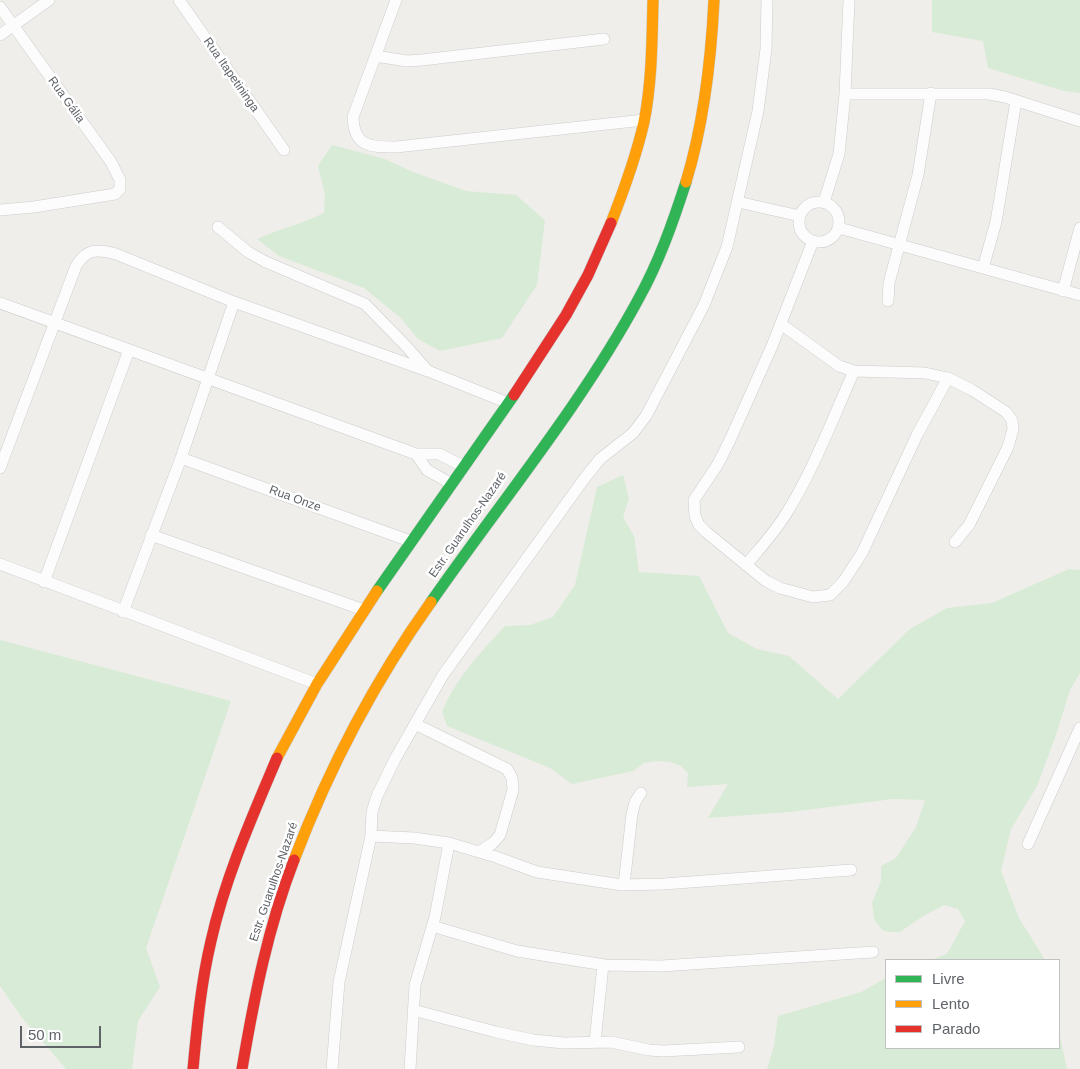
<!DOCTYPE html>
<meta charset="utf-8">
<style>
body{margin:0}
#map{position:relative;width:1080px;height:1069px;overflow:hidden;background:#efeeea;font-family:Helvetica,sans-serif}
canvas{display:block}
.legend{position:absolute;left:885px;top:959px;width:175px;height:90px;box-sizing:border-box;background:#fff;border:1px solid #bfc1c3;margin:0;padding:6px 9px;list-style:none;font-size:15px;color:#5f6368}
.legend li{display:flex;align-items:center;gap:10px;height:25px}
.legend b{width:25px;border:1px solid #bfc1c3}
.scale{position:absolute;left:20px;top:1026px;width:81px;height:22px;box-sizing:border-box;border:2px solid #5f6368;border-top:0;padding-left:6px;font-size:15px;line-height:18px;white-space:nowrap;color:#5f6368;-webkit-text-stroke:4px #fff;paint-order:stroke}
</style>
<div id="map">
<canvas width="1080" height="1069"></canvas>
<ul class="legend">
<li><b style="height:6px;background:#30b455"></b>Livre</li>
<li><b style="height:6px;background:#ff9f0a"></b>Lento</li>
<li><b style="height:6px;background:#e5322d"></b>Parado</li>
</ul>
<div class="scale">50 m</div>
</div>
<script>
const context = document.querySelector('canvas').getContext('2d');
context.lineJoin = 'round';
function fill(path, color) {
  context.fillStyle = color;
  context.fill(path, 'evenodd');
}
function stroke(path, color, width, dash) {
  context.strokeStyle = color;
  context.lineWidth = width;
  context.lineCap = dash ? 'butt' : 'round';
  context.setLineDash(dash || []);
  context.stroke(path);
}
function label(font, color, halo, rows, align = 'center') {
  context.font = font + ' Helvetica,sans-serif';
  context.lineWidth = 5;
  context.setLineDash([]);
  context.textBaseline = 'middle';
  context.strokeStyle = halo;
  context.fillStyle = color;
  for (const [text, x, y, turn = 0] of rows) {
    context.save();
    context.translate(x, y);
    context.rotate((+turn || 0) * Math.PI / 180);
    context.textAlign = isNaN(turn) ? turn : align;
    if (halo) context.strokeText(text, 0, 0);
    context.fillText(text, 0, 0);
    context.restore();
  }
}
fill(new Path2D(`
 M932,0h148v93l-16,-2 -76,-23 -5,-27 -51,-9z
 M332,145l53,14 28,13 53,19 50,4 29,25 -8,65 -35,53 -62,13 -22,-12 -17,-21 -37,-30 -85,-32 -22,-17c22,-10 45,-15 67,-26l1,-18 -7,-29z
 M623,475l6,24 -6,18 11,19 5,36 60,4 29,57 29,16 32,7 49,43 72,-70 37,-21 45,-5 77,-34 11,1v103l-10,17 -15,48 -18,48 -26,43 -10,42 18,47 26,42h-114l16,-6 18,-33 -7,-12 -14,-4 -24,13 -20,14h-11l-7,-2 -8,-11 -2,-16 9,-22v-15l15,-8 20,-31 9,-27 -32,-1 -103,13 -82,6 20,-34 -41,3 1,-14 -7,-7 -11,-4 -14,-1 -12,2 -11,8 -61,13 -22,-16 -103,-42 -5,-14c13,-33 39,-60 63,-86l25,-1 23,-8 22,-32 22,-98z
 M0,640l231,61 -85,247 14,39 -22,34 -6,48h-66l-43,-50 -23,-33z
 M886,978v70h173v-16l8,37h-300l7,-23 4,-30 83,-24z`), '#d8ebd6');
const street = new Path2D(`
 M179,0l105,150
 M396,0l-43,117c1,30 17,30 43,30l248,-27
 M0,7l111,155 9,18v9l-5,5 -81,13 -34,3
 M0,35l49,-35
 M375,56l32,5 15,-1 182,-21
 M845,94h144l16,3 75,24
 M799 222a20 20 0 1 1 40 0a20 20 0 1 1-40 0Z
 M738,202l62,14
 M824,202l15,-48 6,-60 4,-94
 M218,227l30,25 18,10 99,42 41,42 21,24
 M839,228l241,67
 M813,241l-41,105 -42,94 -12,24 -24,36 1,16 4,9 7,7 60,49 14,7 33,9 17,-2 13,-13 19,-29 55,-118 31,-57
 M983,268l13,-46 20,-121
 M1063,291l17,-63
 M888,301l1,-18 29,-108 13,-82
 M0,303l416,151h23l24,12
 M781,324l58,42 15,5 71,2 23,5 24,12 34,22 6,8 1,9 -5,18 -39,78 -14,17
 M416,454l11,16 23,13
 M181,458l229,83
 M0,468l76,-202c11,-18 22,-17 40,-12l118,48 194,69 80,32
 M151,535l213,75
 M0,564l317,120
 M746,565c14,-17 29,-33 40,-51 27,-43 47,-96 68,-143
 M44,582l85,-232
 M123,612l58,-154 53,-156
 M415,724l92,45 5,9 1,12 -13,45 -7,8 -14,9
 M371,836l43,2 35,5 47,14 41,15 85,13 42,-1 187,-14
 M1028,844l52,-116
 M624,885l8,-71 3,-12 6,-9
 M432,926l85,25 88,14 56,1 212,-14
 M413,1010l83,22 37,8 31,3 47,-1 38,8 14,1 76,-4
 M595,1042l8,-77
 M332,1069l7,-87 32,-146 1,-24 5,-16 18,-37 48,-84 141,-196 16,-20 33,-26 13,-17 58,-111 23,-58 31,-136 8,-62 1,-49
 M410,1069l5,-84 20,-68 14,-74`);
const fast = new Path2D(`
 M377,591l137,-196
 M431,602c69,-99 151,-198 208,-304 20,-36 34,-76 47,-116`);
const slow = new Path2D(`
 M686,182c18,-59 25,-120 28,-182
 M611,223c13,-33 25,-66 33,-101 8,-40 8,-82 9,-122
 M277,758l40,-74 60,-93
 M294,860c35,-92 80,-178 137,-258`);
const jam = new Path2D(`
 M514,395l52,-80 22,-40 23,-52
 M193,1069c4,-43 8,-86 18,-128 14,-63 41,-124 66,-183
 M242,1069c12,-71 26,-142 52,-209`);
stroke(street, '#cbcccc', 12);
stroke(fast, '#cacacb', 12);
stroke(slow, '#cacacb', 12);
stroke(jam, '#cacacb', 12);
stroke(street, '#fdfcfc', 11);
stroke(fast, '#30b455', 11);
stroke(slow, '#ff9f0a', 11);
stroke(jam, '#e5322d', 11);
label('12px', '#5f6368', '#fff', [
 ["Rua Itapetininga",231,75,55],
 ["Rua Gália",66,100,54],
 ["Rua Onze",295,499,20],
 ["Estr. Guarulhos-Nazaré",468,525,-55],
 ["Estr. Guarulhos-Nazaré",274,882,-71]
]);
</script>
